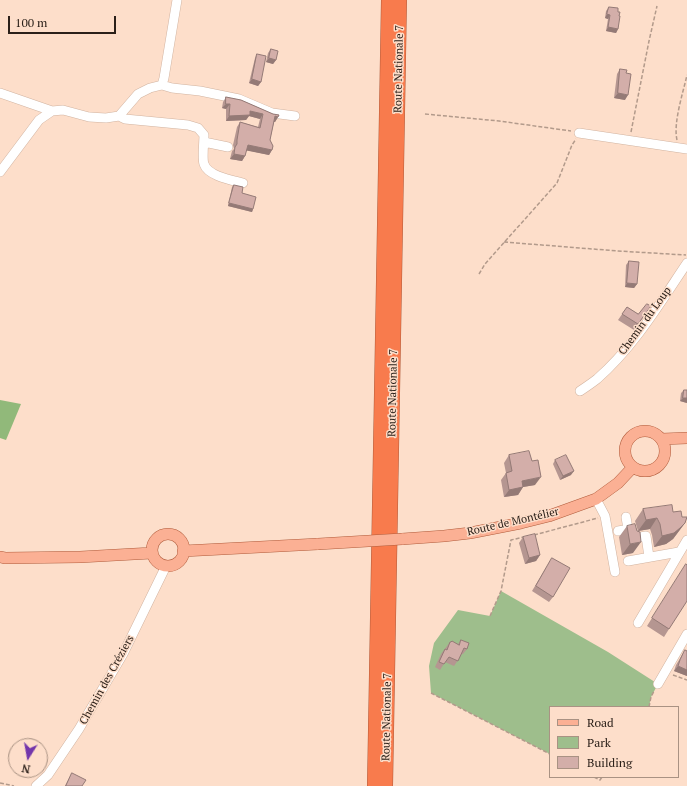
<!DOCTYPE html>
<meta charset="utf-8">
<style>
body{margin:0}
#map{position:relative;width:687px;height:786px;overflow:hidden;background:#fddeca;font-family:"PT Serif",serif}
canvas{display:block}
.legend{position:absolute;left:549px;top:706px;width:130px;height:72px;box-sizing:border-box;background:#fddeca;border:1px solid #a99283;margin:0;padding:5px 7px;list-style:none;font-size:12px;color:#2b2019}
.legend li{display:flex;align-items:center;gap:8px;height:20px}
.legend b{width:20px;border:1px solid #a99283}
.north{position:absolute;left:8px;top:738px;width:40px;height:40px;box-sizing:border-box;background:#fddeca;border:1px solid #a99283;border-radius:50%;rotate:191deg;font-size:11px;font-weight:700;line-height:16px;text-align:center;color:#2b2019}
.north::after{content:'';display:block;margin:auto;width:14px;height:18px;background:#7336ab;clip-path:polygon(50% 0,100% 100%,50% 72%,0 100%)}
.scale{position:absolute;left:8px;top:16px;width:108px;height:18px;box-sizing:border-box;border:2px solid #2b2019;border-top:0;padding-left:5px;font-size:12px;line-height:14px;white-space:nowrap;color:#2b2019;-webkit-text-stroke:3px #fddeca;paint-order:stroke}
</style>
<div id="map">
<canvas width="687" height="786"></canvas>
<ul class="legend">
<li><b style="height:5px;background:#fbb094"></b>Road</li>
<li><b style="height:11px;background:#9ebe8c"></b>Park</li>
<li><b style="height:11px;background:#d3aea9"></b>Building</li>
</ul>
<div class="north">N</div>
<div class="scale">100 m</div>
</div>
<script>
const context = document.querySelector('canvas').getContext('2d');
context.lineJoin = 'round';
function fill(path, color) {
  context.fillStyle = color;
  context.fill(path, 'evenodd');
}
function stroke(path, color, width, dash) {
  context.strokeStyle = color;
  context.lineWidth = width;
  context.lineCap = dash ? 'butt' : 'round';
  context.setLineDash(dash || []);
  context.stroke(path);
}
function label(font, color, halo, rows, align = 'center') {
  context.font = font + ' "PT Serif",serif';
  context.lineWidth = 3;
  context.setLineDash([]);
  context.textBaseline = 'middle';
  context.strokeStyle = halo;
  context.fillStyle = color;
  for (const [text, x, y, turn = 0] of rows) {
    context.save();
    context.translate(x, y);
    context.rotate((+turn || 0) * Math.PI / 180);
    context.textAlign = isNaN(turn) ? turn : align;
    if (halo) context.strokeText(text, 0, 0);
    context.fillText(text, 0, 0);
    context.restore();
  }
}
fill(new Path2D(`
 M501,591l107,61 50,32 -7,13 -2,10h-99v47l-119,-61 -2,-27 5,-23 24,-33 32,6z`), '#9ebe8c');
fill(new Path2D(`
 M0,400l21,4 -15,36 -6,-2z`), '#91b97a');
const minor = new Path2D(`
 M162,85l10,3 28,3 39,8 33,14 23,3
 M0,93l52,18
 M119,116l6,3 63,6 10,3 6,7c0,6 -2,24 0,29 4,12 27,16 39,19
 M579,133l108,16
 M204,142l24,5
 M0,172l39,-52 13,-9 11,-1 26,7 17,1 13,-2 19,-22 12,-6 12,-3 2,-7 13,-78
 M580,391c6,-4 12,-8 17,-12 37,-32 63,-76 90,-116
 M596,499l9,17 10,56
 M626,517l2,12
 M618,531l12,-2 2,2 2,7 12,-2 3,21
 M628,561l51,-9
 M638,623l49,-83
 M658,684l29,-50
 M36,786l12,-11 31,-46 44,-75 43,-88`);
const major = new Path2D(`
 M625 451a20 20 0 1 1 40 0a20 20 0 1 1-40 0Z
 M662,439l25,-1
 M152 550a16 16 0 1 1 32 0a16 16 0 1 1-32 0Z
 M402,539l42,-3 26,-3 51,-10 28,-7 47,-17 22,-16 15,-16
 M183,551l135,-7
 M0,557l5,1 75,-1 72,-4`);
const highway = new Path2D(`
 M374,786l14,-786
 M386,786l14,-786`);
stroke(minor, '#d1b3a0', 10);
stroke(major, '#b05b3b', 12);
stroke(highway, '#b05b3b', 14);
stroke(new Path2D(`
 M425,114l74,7 72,10
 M631,132l18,-91 8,-35
 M677,140c-4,-17 6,-47 10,-65
 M504,242l114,9 68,4
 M479,274l6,-10 72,-81 15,-38 4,-6
 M534,535l64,-17
 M490,616l11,-25 10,-51 13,-3
 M673,675l14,5
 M431,693l119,61
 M649,707l2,-10 3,-6
 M594,777l6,3 2,-3
 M0,783l14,3`), '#b29a8b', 1.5, [4, 2]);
stroke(minor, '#fff', 9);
stroke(major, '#fbb094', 11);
stroke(highway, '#f87b4d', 13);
const majorBridge = new Path2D(`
 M318,544l84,-5`);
stroke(majorBridge, '#b05b3b', 12, []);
stroke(majorBridge, '#fbb094', 11);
fill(new Path2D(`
 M609,7l9,5 1,4 -1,13 -2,4 -10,-2 2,-12 -3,-1 1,-7z
 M271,49l5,11 -3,4 -7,-2 2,-9z
 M257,54l4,28 -3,4 -9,-3 6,-25z
 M620,69l5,31 -11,-2 3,-24z
 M226,97l15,3 32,14 6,1 -1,2 -3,5h-1l-4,18 3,6 -1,4 -3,5 -23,-5 -1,6 -3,5 -12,-2 2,-8 2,-2 -1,-4 4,-18 3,-5 18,5 2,-8 -11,-3 -3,4 -20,1v-12l-4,-1 1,-6z
 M234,185l19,24 -1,3 -24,-6 4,-19z
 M629,261l8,23 -3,4 -9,-1 1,-22z
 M651,306l-17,24 -16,-10 9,-13 11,7z
 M684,390l3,13 -7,-2 1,-8z
 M509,455l26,30 -12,2 -5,8 -14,2 -3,-17 5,-7 -2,-10z
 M555,460l16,15 -11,5 -7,-16z
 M643,509l30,3 9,5 3,6 -12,16 -7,5 -12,3 -2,-12 -2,-6 -12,2 -3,-10z
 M627,526l6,27 -11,2 -3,-18z
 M523,537l17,18 -4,6 -11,3 -6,-21z
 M552,558l1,39 -4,5 -17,-11z
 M686,564l-17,65 -5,8 -17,-11z
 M461,640l6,9 -4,5h-1l-8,12 -9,-4 -5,8 -5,-3 6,-13 9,-12 8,2z
 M685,650l2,1v25l-13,-5 2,-6z
 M72,773l10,13h-17z`), '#b59691');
fill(new Path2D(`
 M607,14l3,1 -2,4 -3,-1z
 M608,27l10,2 -2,4 -10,-2z
 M269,58l7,2 -3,4 -7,-2z
 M252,79l9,3 -3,4 -9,-3z
 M618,93l10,2 -3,5 -11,-2z
 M226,104h4l-4,5 -4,-1z
 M250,111l13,3 -3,5 -11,-3 -3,4 -20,1 3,-5z
 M275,116l3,1 -3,5 -3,-1z
 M248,145l24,5 -3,5 -25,-5z
 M234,154l11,2 -3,5 -12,-2z
 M229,203l24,6 -1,3 -24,-6z
 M627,283l10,1 -3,4 -9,-1z
 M683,398h4v5l-7,-2z
 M574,471l-3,4 -11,5 3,-4z
 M541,477l-6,8 -18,3 5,-7z
 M523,487l-5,8 -14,2 5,-7z
 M657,518l-7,11 -12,2 8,-11z
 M685,523l-12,16 -7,5 -12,3 8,-11z
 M641,542l-8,11 -11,2 8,-11z
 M540,555l-4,6 -11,3 4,-6z
 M678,666l9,4v6l-13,-5z`), '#947a76');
const building = new Path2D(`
 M609,7l9,1v4h2l-1,4h1l-2,13 -10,-2 2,-12 -3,-1z
 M271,49l7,2 -2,9 -7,-2z
 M257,54l9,2 -5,26 -9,-3z
 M620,69l7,1 -1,3 5,1 -3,21 -10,-2z
 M226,97l15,3 32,14 6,1 -1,2 -3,-1 -5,24 3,6 -1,4 -24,-5 -3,11 -11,-2 1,-7 2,-3v-4l3,-18 20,6 3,-14 -13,-3v4l-21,1 1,-12h-4z
 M234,185l9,2 -1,6 14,4 -3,12 -24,-6z
 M629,261l10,1 -2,22 -10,-1z
 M647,304l4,2 -13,18 -16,-10 5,-7 11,7z
 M684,390h3v8h-4z
 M529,451l3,10 6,-1 3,17 -19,4 1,6 -14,3 -3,-17 6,-2 -3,-16z
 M566,455l8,16 -11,5 -8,-16z
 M672,505l1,7 8,-1 1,6h5l-2,6 -5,5 -6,5 -12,3 -2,-12 -3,-6 -11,2 -3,-11z
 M635,524l2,7 3,1 1,10 -11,2 -3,-18z
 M535,534l5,21 -11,3 -6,-21z
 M552,558l18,10 -17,29 -17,-11z
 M686,564l1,1v36l-18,28 -17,-11z
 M461,640l8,3 -2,6 -3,-1 -6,13 -9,-4 -5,7 -5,-2 6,-13 2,1 3,-8h1l1,-1 7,4z
 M685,650l2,1v19l-9,-4 2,-6z
 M72,773l14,7 -4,6h-16z`);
fill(building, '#d3aea9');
stroke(building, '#947a76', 1);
label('11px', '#2b2019', '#fddeca', [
 ["Route Nationale 7",399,69,-89],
 ["Chemin du Loup",645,321,-54],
 ["Route Nationale 7",393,393,-89],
 ["Route de Montélier",513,522,-13],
 ["Chemin des Créziers",107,680,-61],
 ["Route Nationale 7",387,717,-89]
]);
</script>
